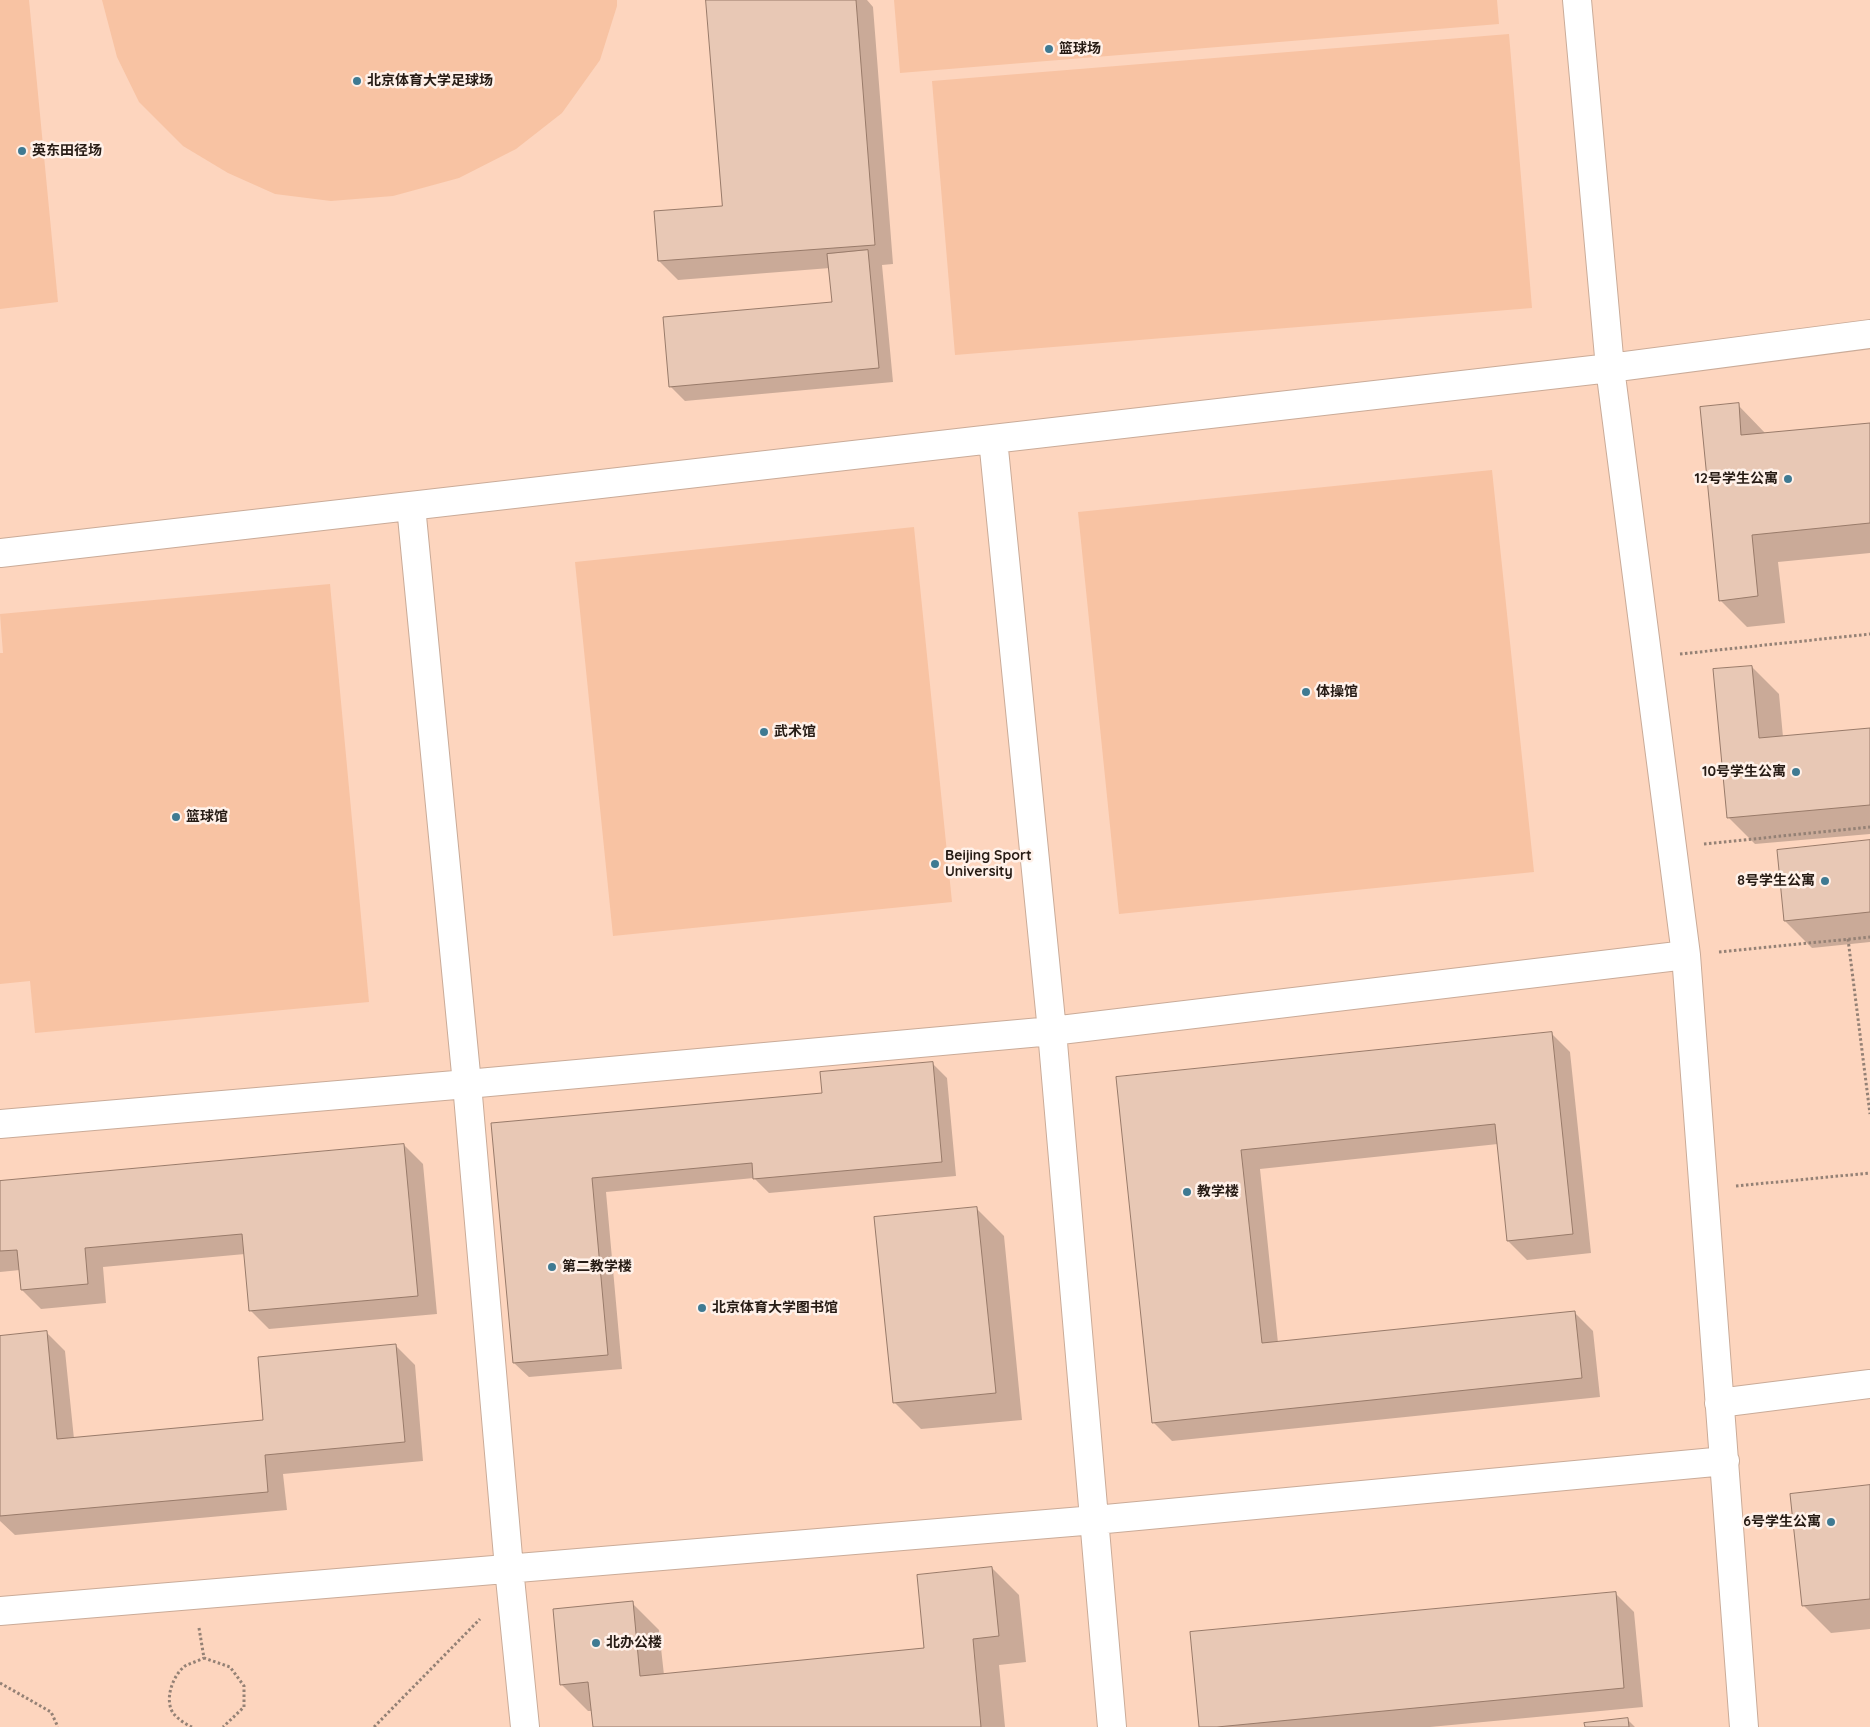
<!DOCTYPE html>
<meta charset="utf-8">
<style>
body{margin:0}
canvas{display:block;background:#fbe1d1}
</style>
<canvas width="1870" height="1727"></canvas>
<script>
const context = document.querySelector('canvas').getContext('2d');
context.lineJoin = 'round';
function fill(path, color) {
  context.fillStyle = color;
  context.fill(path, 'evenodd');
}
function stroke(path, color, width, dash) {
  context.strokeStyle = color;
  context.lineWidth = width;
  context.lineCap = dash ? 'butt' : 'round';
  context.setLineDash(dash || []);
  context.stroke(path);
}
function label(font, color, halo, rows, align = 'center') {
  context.font = font + ' Quicksand,"Noto Sans SC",sans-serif';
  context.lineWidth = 5;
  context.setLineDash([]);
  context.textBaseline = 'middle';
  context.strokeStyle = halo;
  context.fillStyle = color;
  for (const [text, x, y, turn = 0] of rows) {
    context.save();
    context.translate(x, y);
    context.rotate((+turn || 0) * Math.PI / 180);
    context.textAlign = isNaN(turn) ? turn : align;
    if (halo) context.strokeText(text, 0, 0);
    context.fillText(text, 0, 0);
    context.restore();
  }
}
fill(new Path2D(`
 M0,0h1870v1727h-1870z`), '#fdd5be');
fill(new Path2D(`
 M0,0h29l29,302 -58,7z
 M102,0h515v6l-17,54 -38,53 -46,36 -57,29 -66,18 -62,5 -56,-7 -47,-21 -45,-27 -44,-44 -22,-45z
 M894,0h603l2,24 -599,49z
 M1509,34l23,274 -577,47 -23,-274z
 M1492,470l42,402 -415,42 -41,-402z
 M914,527l38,375 -339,34 -38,-374z
 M330,584l39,418 -334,31 -5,-52 -30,3v-331h3l-3,-39z`), '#f8c3a3');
fill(new Path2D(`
 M707,0h160l6,7 20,257 -11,1 11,117 -208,19 -15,-15 163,-83 -3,-35 -152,12 -19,-19 64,-54z
 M1738,405l28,29 104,-10v129l-92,9 7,61 -38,4 -27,-27z
 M1752,667l27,27 4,43 87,-7v104l-115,10 -27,-27z
 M1870,842v100l-58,6 -27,-27z
 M1551,1033l19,19 21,201 -64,7 -19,-19 -10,-97 -238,25 18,174 296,-31 19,19 7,66 -428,44 -19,-19 -36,-344z
 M932,1063l15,15 9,98 -187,17 -15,-15 -148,14 16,177 -93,8 -15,-14 -21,-239 330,-29z
 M404,1145l19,19 14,150 -168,15 -19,-19 -5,-56 -142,13 3,36 -65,6 -19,-19 -2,-20 -20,2v-90z
 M977,1209l27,27 18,184 -101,9 -27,-27z
 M46,1332l19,19 9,88 191,-18 131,-75 19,19 8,96 -140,13 4,36 -272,25 -15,-14v-184z
 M1870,1486v143l-39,4 -27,-27z
 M992,1568l27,27 7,67 -27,3 6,62h-411l-2,-16h-4l-27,-27 71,-81 27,27 5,45 261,-26z
 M1615,1593l19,19 9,95 -213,20h-230z
 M1628,1720l7,7h-49z`), '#0003');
const building = new Path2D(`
 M706,0h150l19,245 -217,16 -4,-50 68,-5z
 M868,250l11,118 -210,19 -6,-70 169,-15 -5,-48z
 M1739,403l2,32 129,-12v100l-118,12 6,61 -39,5 -19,-194z
 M1752,666l7,72 111,-10v77l-143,13 -14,-149z
 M1870,840v72l-86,9 -7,-71z
 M1552,1032l21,202 -66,7 -12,-117 -254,26 21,193 313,-32 7,67 -430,45 -36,-346z
 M933,1062l9,100 -189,17 -1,-16 -160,15 16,177 -95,8 -22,-240 331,-30 -2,-21z
 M404,1144l14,152 -169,15 -7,-77 -157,14 3,36 -67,6 -4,-40 -17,1v-70z
 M977,1207l19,186 -103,10 -19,-186z
 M47,1331l10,108 206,-19 -5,-63 138,-13 9,98 -140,13 3,37 -268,24v-180z
 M1870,1485v114l-68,7 -12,-112z
 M992,1567l7,69 -26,3 8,88h-388l-5,-45 -28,3 -7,-76 80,-8 7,75 284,-28 -7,-73z
 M1616,1592l8,96 -407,39h-18l-9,-95z
 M1628,1718l1,9h-44l-1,-4z`);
fill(building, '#e8c8b5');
stroke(building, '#997b6a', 1);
const minor = new Path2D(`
 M1577,0l33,368 76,587 58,772
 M993,439l59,592 60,696
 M0,553l1610,-185 260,-34
 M0,1124l467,-40 -56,-578
 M1719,1403l151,-19
 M0,1611l1095,-91 630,-59
 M525,1727l-16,-159 -42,-484 585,-53 634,-76`);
stroke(minor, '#caab98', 30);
stroke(new Path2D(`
 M1680,654l190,-20
 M1704,844l166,-17
 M1848,939l22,175
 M1719,952l151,-15
 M1736,1186l134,-13
 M199,1628l5,30 26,9 14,19v21l-21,20
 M0,1683l51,29 7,15
 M192,1727c-7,-3 -14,-8 -19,-14 -9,-14 0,-38 12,-47 6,-3 13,-5 19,-8
 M374,1727l106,-108`), '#948175', 3, [2.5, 2.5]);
stroke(minor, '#fff', 28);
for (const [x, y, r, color] of [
 [1049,49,5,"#3f7a92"],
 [357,81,5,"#3f7a92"],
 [22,151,5,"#3f7a92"],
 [1788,479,5,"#3f7a92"],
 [1306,692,5,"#3f7a92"],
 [764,732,5,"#3f7a92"],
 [1796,772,5,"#3f7a92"],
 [176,817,5,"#3f7a92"],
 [935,864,5,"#3f7a92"],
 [1825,881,5,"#3f7a92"],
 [1187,1192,5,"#3f7a92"],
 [552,1267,5,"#3f7a92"],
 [702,1308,5,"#3f7a92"],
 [1831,1522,5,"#3f7a92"],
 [596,1643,5,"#3f7a92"]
]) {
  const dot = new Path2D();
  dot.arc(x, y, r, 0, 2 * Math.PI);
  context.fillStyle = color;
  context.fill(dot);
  stroke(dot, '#fff1e9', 2);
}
label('bold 14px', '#261b14', '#fff1e9', [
 ["篮球场",1059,49],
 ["北京体育大学足球场",367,81],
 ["英东田径场",32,151],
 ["12号学生公寓",1778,479,"right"],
 ["体操馆",1316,692],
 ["武术馆",774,732],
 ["10号学生公寓",1786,772,"right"],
 ["篮球馆",186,817],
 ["Beijing Sport",945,856],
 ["University",945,872],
 ["8号学生公寓",1815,881,"right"],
 ["教学楼",1197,1192],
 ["第二教学楼",562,1267],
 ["北京体育大学图书馆",712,1308],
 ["6号学生公寓",1821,1522,"right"],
 ["北办公楼",606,1643]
], 'left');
</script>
